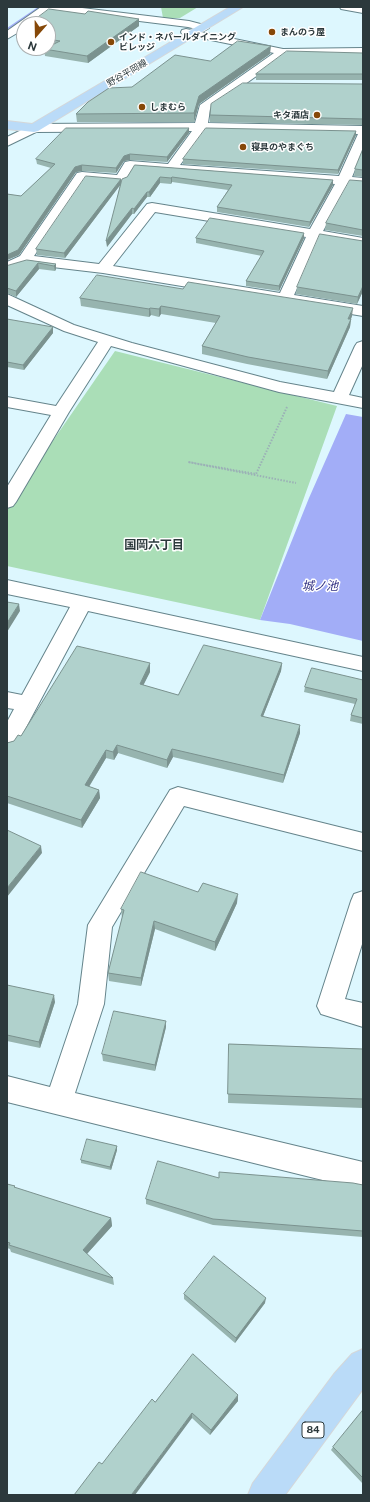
<!DOCTYPE html>
<meta charset="utf-8">
<style>
body{margin:0}
#map{position:relative;width:370px;height:1502px;overflow:hidden;background:#ddf7fe;font-family:"Public Sans",sans-serif}
canvas{display:block}
.frame{position:absolute;inset:0;border:8px solid #2c393c;pointer-events:none}
.north{position:absolute;left:16px;top:16px;width:40px;height:40px;box-sizing:border-box;background:#fff;border:1px solid #abb0b1;border-radius:50%;rotate:200deg;font-size:11px;font-weight:700;line-height:16px;text-align:center;color:#2c393c}
.north::after{content:'';display:block;margin:auto;width:14px;height:18px;background:#864808;clip-path:polygon(50% 0,100% 100%,50% 72%,0 100%)}
</style>
<div id="map">
<canvas width="370" height="1502"></canvas>
<div class="frame"></div>
<div class="north">N</div>
</div>
<script>
const context = document.querySelector('canvas').getContext('2d');
context.lineJoin = 'round';
function fill(path, color) {
  context.fillStyle = color;
  context.fill(path, 'evenodd');
}
function stroke(path, color, width, dash) {
  context.strokeStyle = color;
  context.lineWidth = width;
  context.lineCap = dash ? 'butt' : 'round';
  context.setLineDash(dash || []);
  context.stroke(path);
}
function label(font, color, halo, rows, align = 'center') {
  context.font = font + ' "Public Sans","Noto Sans JP",sans-serif';
  context.lineWidth = 3;
  context.setLineDash([]);
  context.textBaseline = 'middle';
  context.strokeStyle = halo;
  context.fillStyle = color;
  for (const [text, x, y, turn = 0] of rows) {
    context.save();
    context.translate(x, y);
    context.rotate((+turn || 0) * Math.PI / 180);
    context.textAlign = isNaN(turn) ? turn : align;
    if (halo) context.strokeText(text, 0, 0);
    context.fillText(text, 0, 0);
    context.restore();
  }
}
fill(new Path2D(`
 M161,7h37l-18,11h-17z
 M115,351l222,55 -77,214 -253,-54v-59z`), '#aadeb7');
fill(new Path2D(`
 M346,414l17,3v224l-73,-17 -30,-4 49,-122z`), '#a2adf7');
fill(new Path2D(`
 M38,7h5l-36,24v-3z`), '#a2adf7');
const minor = new Path2D(`
 M41,7h33l115,14 19,5 1,2 -5,3 -16,-4 -138,-17 -18,14h-8v5l-17,10v-8z
 M340,7h23v6l-22,-4z
 M186,29l97,20 80,-1v6l-77,1 -76,54 -2,14 155,3v24l-11,27 11,1v8l-15,-1 -25,46 40,7v8l-44,-7 -25,56 69,11v10l-260,-43 -76,-9 -20,7v-9l13,-6 57,-83 5,-1 35,3 8,-13 5,-1 38,3 24,-33 -156,1 -29,14v-9l27,-13 161,-1 5,-18 74,-52 -92,-19 -1,-2 1,-2zM205,131l153,3 -19,42 -159,-11zM134,169l201,15 -25,45 -158,-26 -5,1 -48,60 -65,-8 52,-76 35,3 5,-1zM155,212l151,25 -26,56 -167,-27z
 M7,294l67,31 58,18 148,39 54,10 21,-46 2,-3 6,-2v23l-14,31 14,3v10l-84,-16 -168,-46 -42,66 -53,90 -3,4 -6,2v-21l44,-72 -44,-8v-10l49,9 42,-64 -34,-11 -57,-26z
 M7,580l356,77v14l-275,-60 -73,137 -8,2v-28l7,-13 -7,-1v-16l15,3 48,-88 -63,-13z
 M178,787l185,46v18l-179,-45 -72,121 -8,77 -29,89 288,69v28l-356,-88v-26l43,11 28,-83 10,-79 82,-135z
 M363,891v50l-18,58 18,4v24l-42,-13 -4,-8 34,-105 3,-7z`);
const major = new Path2D(`
 M230,7h13l-205,124 -4,1 -27,-3v-8l25,3z
 M363,1349v40l-78,106h-37l5,-12 81,-109 18,-20z`);
stroke(minor, '#65848b', 2);
stroke(major, '#d5d7d8', 2);
stroke(new Path2D(`
 M287,407l-31,67 -68,-12 108,21`), '#9bb0b6', 2, [1.5, 1.5]);
fill(minor, '#fff');
fill(major, '#badbf8');
fill(new Path2D(`
 M85,14l54,5v7l-51,37 -43,-7 -1,-7 7,-3 -3,-1v-21z
 M24,28v14l-7,-2v-6z
 M363,53v27h-107v-6z
 M270,54l-71,50 -5,18h-117l-1,-8 56,-27 78,-26z
 M363,84v41l-153,-3v-7z
 M189,128v5l-22,29 -37,-2 -6,1 -8,12 -34,-2 -6,1 -57,83 -12,5v-66l14,2 30,-28 -14,-4 -1,-5z
 M356,131v4l-18,39 -155,-10v-5z
 M363,149v28l-9,-1 1,-7z
 M135,165l198,15v5l-24,42 -92,-15v-5l11,-17 -56,-8 -1,2 -11,-1 -10,14h-3l-13,17h-2l-25,33 13,-62 -55,73 -28,-3 -1,-6 85,-70v5l6,-7z
 M363,181v55l-38,-6 1,-7z
 M196,238h108l-25,53 -33,-5v-5l16,-25 -66,-13z
 M27,260l29,4v5l-1,2 -16,-2 -23,28 -9,-4v-27z
 M297,287l66,4 -6,13 -61,-10z
 M183,289l169,27 -1,3 -1,8 -23,52 -80,-15 -45,-10v-8l14,-23 -55,-9 -2,3 -8,-2 -2,2 -68,-11 -1,-8z
 M7,319l46,14 -29,37 -17,-3z
 M282,663l-1,8 -18,45 37,17 -17,50 -110,-26 -6,11 -49,-15 -4,7 -8,-2 -17,29 10,3 1,8 -18,30 -75,-25v-60l7,-2 7,-5 129,-64 -7,13 35,10z
 M363,680v44l-13,-3 1,-6 4,-11 -51,-12 1,-5z
 M198,892l39,11 -22,48 -60,-22 -14,57 -32,-5 -1,-8 14,-55 -1,-9z
 M7,985l48,17 -15,46 -33,-7z
 M166,1027l-11,44 -52,-10 -1,-7z
 M229,1044l134,5v59l-135,-5z
 M117,1146v4l-6,20 -30,-7v-3z
 M219,1178l144,7v52l-150,-12 -67,-21v-5z
 M7,1184l8,2v2l96,30 1,8 -25,28 26,24 1,7 -103,-33 -1,-3 -3,-1z
 M184,1294l81,9 -30,40 -51,-44z
 M238,1401l-28,34 -18,-17 -90,46 53,-62z
 M363,1410v74l-32,-34 2,-3z`), '#97b4af');
fill(new Path2D(`
 M139,19v7l-51,37 -1,-7z
 M271,46l-1,8 -71,50 -5,18v-9l5,-17z
 M189,128v5l-22,29v-5z
 M356,131v4l-18,39v-4z
 M130,154v6l-6,1 -8,12v-5l8,-12z
 M82,165v6l-6,1 -57,83 -12,5v-5l68,-88z
 M160,177v6l-10,14 -1,-5z
 M172,177v5l-1,2v-6z
 M121,179v5l-56,74 -1,-5z
 M333,180v5l-24,42 1,-5z
 M147,192v5l-13,17v-5z
 M132,208v6l-25,33 -1,-6z
 M304,233v5l-25,53v-5z
 M38,263l1,6 -23,28v-6z
 M56,264v5l-1,2 -1,-5z
 M363,286v5l-6,13 1,-7z
 M161,306v8l-2,3v-8z
 M150,308l1,7 -2,2v-8z
 M353,308l-1,8 -4,10 3,-7 -1,8 -23,52 1,-8z
 M53,327v6l-29,37 -1,-5z
 M19,604l1,7 -13,21v-9z
 M150,663v9l-10,20v-8z
 M282,663l-1,8 -21,53 1,-8z
 M300,725v8l-17,50 1,-8z
 M117,745l1,8 -4,7 -1,-8z
 M172,749l1,8 -6,11v-8z
 M106,750v8l-21,35v-8z
 M99,790l1,8 -18,30 -1,-8z
 M41,846l1,7 -35,44v-9z
 M238,894l-1,9 -22,48v-9z
 M154,921l1,8 -14,57v-8z
 M54,995l1,7 -15,46 -1,-6z
 M166,1021v6l-11,44v-6z
 M117,1146v4l-6,20 -1,-3z
 M111,1218l1,8 -28,31 -1,-7z
 M266,1298l-1,5 -30,40 1,-5z
 M238,1395v6l-28,34 1,-5z
 M192,1413v5l-57,77h-3v-1z`), '#7b928f');
const building = new Path2D(`
 M49,9l36,5 3,-3 51,8 -52,37 -43,-7 4,-1v-1l12,-6 -12,-2v-15h-19z
 M24,28v7l-7,-1z
 M238,41l33,5 -72,50 -5,17 -118,1 12,-12 21,-14 23,-1 43,-32 35,6z
 M287,51l76,2v21h-107z
 M243,83l120,1v35l-153,-4 1,-11z
 M66,128h123l-22,29 -37,-3 -6,2 -8,12 -34,-3 -7,2 -57,83 -11,5v-61l14,2 34,-32 -19,-5z
 M206,128l150,3 -18,39 -155,-11z
 M363,149v21l-8,-1z
 M135,165l198,15 -23,42 -93,-15 15,-22 -60,-8 -1,1 -11,-1 -11,15h-2l-13,17 -2,-1 -26,33 16,-62 5,-2z
 M86,176l35,3 -57,74 -28,-4z
 M350,180l13,1v49l-37,-7z
 M210,218l94,15 -25,53 -33,-5 18,-30 -68,-13z
 M320,234l43,7v45l-5,11 -61,-10z
 M27,260l29,4 -2,2 -16,-3 -22,28 -9,-3v-22z
 M97,275l86,14 5,-7 165,26 -5,11h3l-23,52 -80,-14 -46,-11 18,-30 -59,-10 -2,3 -9,-1 -1,1 -69,-11z
 M7,319l46,8 -30,38 -16,-3z
 M7,602l12,2 -12,19z
 M204,645l78,18 -21,53 39,9 -16,50 -112,-26 -5,11 -50,-15 -4,7 -7,-2 -21,35 14,5 -18,30 -74,-24v-53l7,-2 4,-6 3,1 56,-90 73,17 -10,21 38,11z
 M312,668l51,12v38l-12,-3 6,-16 -52,-12z
 M7,830l34,16 -34,42z
 M141,872l57,20 5,-9 35,11 -23,48 -61,-21 -13,57 -33,-5 16,-63 -3,-1z
 M7,985l47,10 -15,47 -32,-7z
 M114,1011l52,10 -11,44 -53,-11z
 M229,1044l134,5v50l-135,-5z
 M87,1139l30,7 -7,21 -29,-7z
 M158,1161l61,17v-6l134,11 10,2v46l-150,-12 -67,-20z
 M7,1184l8,2 -1,1 97,31 -28,32 30,28 -104,-33 1,-2 -3,-1z
 M214,1256l52,42 -30,40 -52,-44z
 M193,1354l45,41 -27,35 -19,-17 -60,81 1,1h-59l25,-33 3,2 50,-65 3,3z
 M363,1410v68l-30,-31z`);
fill(building, '#b0d1cc');
stroke(building, '#7b928f', 1);
for (const [x, y, r, color] of [
 [272,32,4,"#864808"],
 [111,42,4,"#864808"],
 [142,107,4,"#864808"],
 [317,115,4,"#864808"],
 [243,147,4,"#864808"]
]) {
  const dot = new Path2D();
  dot.arc(x, y, r, 0, 2 * Math.PI);
  context.fillStyle = color;
  context.fill(dot);
  stroke(dot, '#fff', 1.5);
}
label('bold 9px', '#2c393c', '#fff', [
 ["まんのう屋",280,32],
 ["インド・ネパールダイニング",119,37],
 ["ビレッジ",119,47],
 ["しまむら",150,107],
 ["キタ酒店",309,115,"right"],
 ["寝具のやまぐち",251,147]
], 'left');
label('9px', '#2c393c', '#fff', [
 ["野谷平岡線",127,73,-30]
]);
for (const [x, y, w] of [
 [313,1430,22]
]) {
  const box = new Path2D();
  box.roundRect(x - w / 2, y - 8, w, 16, 3);
  context.fillStyle = '#fff';
  context.fill(box);
  stroke(box, '#2c393c', 1);
}
label('bold 10px', '#2c393c', null, [
 ["84",313,1430]
]);
label('bold 12px', '#2c393c', '#fff', [
 ["国岡六丁目",154,545]
]);
label('italic 12px', '#2f2e82', '#fff', [
 ["城ノ池",320,586]
]);
</script>
